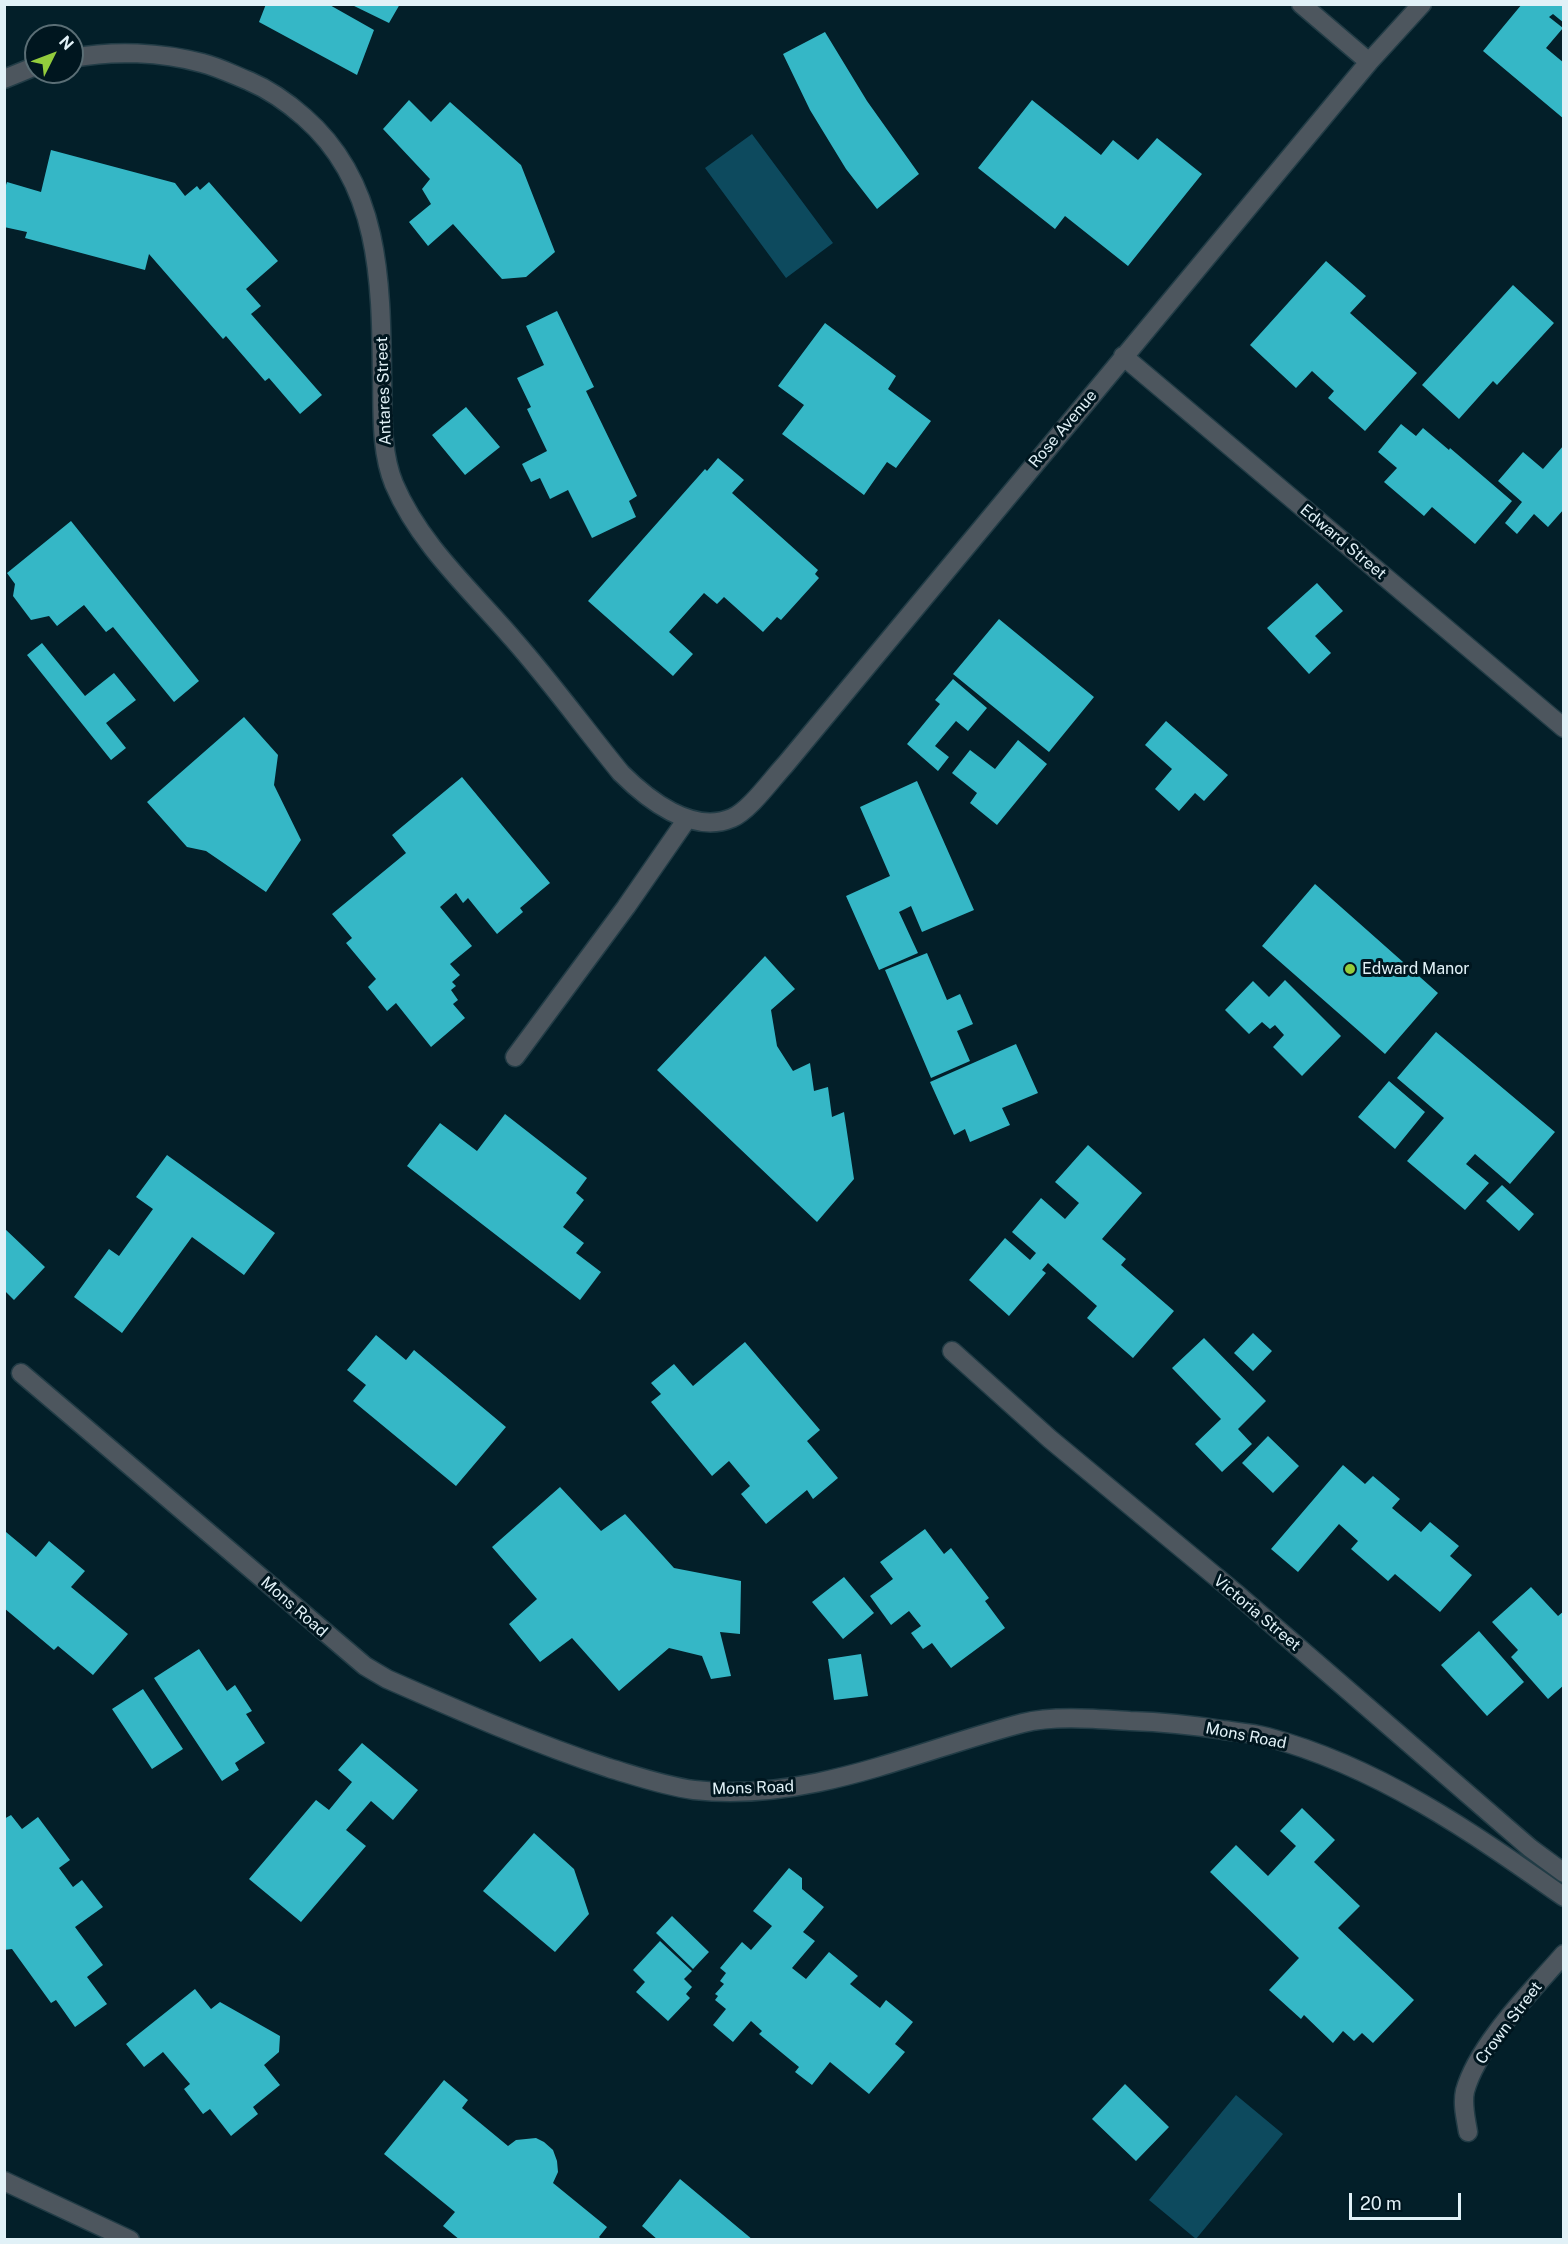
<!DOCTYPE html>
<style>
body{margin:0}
#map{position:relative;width:1568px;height:2244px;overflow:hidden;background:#031f29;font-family:"Public Sans",sans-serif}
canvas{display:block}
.frame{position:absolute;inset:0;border:6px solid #e1f1f7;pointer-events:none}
.north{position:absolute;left:24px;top:24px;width:60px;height:60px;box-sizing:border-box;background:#00161f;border:2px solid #5a6e75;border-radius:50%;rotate:48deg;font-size:16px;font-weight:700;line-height:24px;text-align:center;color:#e1f1f7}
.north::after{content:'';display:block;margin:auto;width:21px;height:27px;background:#93cc3d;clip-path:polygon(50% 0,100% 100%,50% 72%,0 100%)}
.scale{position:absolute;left:1349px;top:2193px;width:112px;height:27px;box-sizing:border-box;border:3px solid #e1f1f7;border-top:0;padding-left:8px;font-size:18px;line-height:21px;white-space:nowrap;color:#e1f1f7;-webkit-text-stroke:4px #00161f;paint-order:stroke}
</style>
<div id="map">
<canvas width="1568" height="2244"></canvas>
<div class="frame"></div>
<div class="north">N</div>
<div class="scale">20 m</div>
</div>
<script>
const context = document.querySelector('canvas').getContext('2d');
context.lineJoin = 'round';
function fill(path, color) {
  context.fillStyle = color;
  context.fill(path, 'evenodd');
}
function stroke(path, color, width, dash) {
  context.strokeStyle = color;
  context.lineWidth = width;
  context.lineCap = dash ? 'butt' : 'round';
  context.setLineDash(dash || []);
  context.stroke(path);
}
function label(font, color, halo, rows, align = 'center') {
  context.font = font + ' "Public Sans",sans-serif';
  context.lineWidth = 6;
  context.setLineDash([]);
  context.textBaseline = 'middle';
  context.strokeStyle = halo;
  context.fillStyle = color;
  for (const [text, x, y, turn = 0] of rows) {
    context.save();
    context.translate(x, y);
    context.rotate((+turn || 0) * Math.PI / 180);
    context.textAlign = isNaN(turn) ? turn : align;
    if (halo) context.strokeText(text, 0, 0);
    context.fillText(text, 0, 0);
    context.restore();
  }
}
fill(new Path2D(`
 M752,134l81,109 -47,35 -81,-110z
 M1236,2095l47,39 -87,105 -47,-39z`), '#0d4a5e');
fill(new Path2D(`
 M266,4h62l46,26 -17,45 -98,-53z
 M350,4h50l-11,19z
 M1522,4h42v19l-11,-9 -4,3 14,11 -17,20 18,15v56l-81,-68z
 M825,32l42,69 52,73 -42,35 -31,-40 -36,-59 -27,-56z
 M409,100l22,22 19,-20 71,63 34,87 -29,25 -24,2 -49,-55 -25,22 -19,-24 22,-18 -9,-15 8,-10 -47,-50z
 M1032,100l69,55 12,-15 25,20 19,-22 45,36 -74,92 -63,-50 -10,13 -77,-61z
 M51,150l124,33 10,13 12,-10 3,4 9,-8 69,79 -32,28 15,17 -10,8 71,81 -22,19 -31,-36 -4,3 -39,-45 -3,3 -74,-85 -4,16 -120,-32 2,-6 -23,-5v-36l3,-9 34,10z
 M1326,261l40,35 -16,17 67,60 -52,58 -37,-33 6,-7 -22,-20 -16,17 -46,-43z
 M1513,285l41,38 -57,62 -4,-4 -34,38 -37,-34z
 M557,311l37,76 -8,4 51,105 -8,5 7,16 -44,21 -24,-48 -18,9 -10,-21 -9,4 -9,-18 25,-13 -20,-42 4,-2 -14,-29 27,-13 -18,-39z
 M825,323l71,53 -8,13 43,32 -35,47 -9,-6 -23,33 -82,-61 22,-29 -26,-19z
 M466,407l34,40 -35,28 -33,-40z
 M1401,424l15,12 7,-8 26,22 1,-2 62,53 -37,43 -43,-37 -8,9 -40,-34 13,-14 -19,-16z
 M1564,445v64l-16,18 -14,-13 -17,20 -12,-11 17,-21 -24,-21 25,-29 20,17z
 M718,458l26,22 -12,13 86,77 -3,4 4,4 -38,42 -4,-3 -14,15 -39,-35 -7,7 -13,-11 -35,39 24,22 -20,22 -85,-75 117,-132 2,2z
 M71,521l128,160 -25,21 -61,-75 -7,5 -22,-27 -27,21 -8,-10 -18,4 -18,-24 2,-12 -8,-11z
 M1317,583l26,28 -28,25 16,17 -22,21 -42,-46z
 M999,619l95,78 -45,55 -96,-78z
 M42,643l43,53 29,-23 22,27 -30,23 20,25 -15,12 -84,-105z
 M953,679l34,29 -19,23 -12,-10 -21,25 14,11 -11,14 -31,-27 33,-40 -5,-4z
 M244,717l34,38 -4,30 27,55 -35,52 -60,-41 -19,-4 -40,-45z
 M1166,721l62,54 -24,26 -9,-8 -16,18 -24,-22 17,-20 -27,-24z
 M1018,740l29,24 -50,61 -27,-22 7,-10 -25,-20 18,-23 25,19z
 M462,777l88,106 -30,25 3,4 -26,22 -29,-36 -5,5 -7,-10 -16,14 32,39 -22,18 10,11 -8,7 4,4 -5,4 7,10 -5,4 12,14 -34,29 -35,-44 -9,8 -19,-24 8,-8 -30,-36 6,-5 -20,-24 74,-61 -14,-18z
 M917,781l57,129 -52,22 -11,-26 -12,6 19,41 -39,17 -33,-74 44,-20 -30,-69z
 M1315,884l123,109 -53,61 -123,-108z
 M927,953l20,47 13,-6 13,30 -16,7 13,30 -39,17 -46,-108z
 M765,956l30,33 -24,21 6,36 16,25 17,-8 4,28 14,-4 4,30 12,-5 10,67 -37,43 -160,-152z
 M1285,980l56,56 -39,40 -29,-29 11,-12 -9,-10 -5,4 -8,-7 -13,12 -24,-24 28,-29 16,16z
 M1436,1032l119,100 -45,52 -35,-30 -9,10 23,19 -24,27 -58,-49 37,-43 -47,-40z
 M1016,1044l22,49 -36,15 8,17 -40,17 -5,-13 -11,6 -24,-53z
 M1389,1081l36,31 -30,37 -37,-32z
 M505,1114l82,64 -11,15 8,7 -21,27 21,16 -8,10 25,19 -21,28 -173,-134 33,-43 37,28z
 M1088,1145l54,48 -40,46 24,20 -5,6 53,46 -41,47 -46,-40 10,-12 -49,-43 -6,7 4,3 -37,43 -40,-36 36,-42 25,22 6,-7 -24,-21 29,-34 24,21 14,-16 -24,-21z
 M167,1155l108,78 -31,42 -52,-38 -70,96 -48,-36 35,-48 10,7 34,-47 -17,-12z
 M1502,1185l32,29 -15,17 -33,-30z
 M4,1228l41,39 -31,33 -10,-10z
 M1253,1333l19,18 -19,20 -19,-18z
 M376,1335l30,25 8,-10 92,77 -50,59 -103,-85 13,-16 -19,-15z
 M1204,1338l62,63 -28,28 14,15 -30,28 -27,-28 26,-25 -49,-51z
 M745,1342l75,88 -13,11 31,37 -25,21 -6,-9 -41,34 -25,-30 9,-8 -21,-25 -17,15 -61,-74 10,-8 -10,-11 23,-19 19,22z
 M1268,1436l31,30 -26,27 -31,-30z
 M1343,1465l22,19 8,-8 27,23 -8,9 29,24 9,-10 29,24 -9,10 22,19 -32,37 -45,-38 -7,7 -37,-32 7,-8 -19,-17 -41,48 -27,-23z
 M560,1487l41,44 24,-17 49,54 67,13 -1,53 -20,-2 11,44 -20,3 -9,-23 -33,-8 -50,43 -47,-53 -32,24 -31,-38 28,-25 -45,-52z
 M925,1529l19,25 7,-6 38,50 -4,3 20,27 -54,40 -19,-25 -9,6 -12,-16 10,-7 -12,-15 -18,14 -21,-29 23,-17 -13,-17z
 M6,1532l30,25 13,-16 36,30 -14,16 57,47 -35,41 -35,-29 -4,4 -50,-42z
 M844,1577l30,36 -31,26 -31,-37z
 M1531,1587l27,29 6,-5v74l-16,14 -37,-42 7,-7 -26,-28z
 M1479,1631l45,51 -37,34 -46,-51z
 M199,1649l28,42 8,-6 17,26 -6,3 19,29 -30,20 4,7 -17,11 -68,-103z
 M861,1654l7,42 -34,4 -6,-41z
 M143,1689l40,60 -31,20 -40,-60z
 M362,1743l56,47 -25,30 -22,-19 -25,29 20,16 -65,76 -52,-43 67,-79 13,10 23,-28 -14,-12z
 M1302,1808l33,32 -21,22 46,44 -22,22 76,72 -41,43 -11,-10 -8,8 -11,-10 -10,12 -29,-28 -3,4 -32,-29 30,-32 -89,-86 26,-27 32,31 28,-30 -16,-15z
 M11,1815l11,14 16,-12 32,43 -11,8 14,19 9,-7 21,27 -28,20 28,38 -16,12 20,27 -32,23 -19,-27 -5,3 -39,-54 -8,1v-131z
 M534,1833l40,36 15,45 -34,38 -72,-61z
 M789,1868l13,10v11l22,18 -21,25 12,9 -23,27 14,11 23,-27 29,24 -8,8 30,24 6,-8 27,22 -18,22 10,8 -36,42 -39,-32 -18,23 -17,-13 4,-5 -40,-33 3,-3 -11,-10 -18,21 -20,-17 13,-16 -11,-9 3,-4 -3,-2 9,-10 -4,-3 6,-8 -6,-5 22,-26 9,8 21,-24 -19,-15z
 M672,1916l37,36 -16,17 -37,-36z
 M660,1941l32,30 -8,8 8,8 -6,7 4,4 -22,23 -32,-29 9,-10 -12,-12z
 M195,1989l16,20 9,-7 60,34 -1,16 -15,13 16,20 -27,22 5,7 -27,22 -21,-27 -7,5 -19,-25 6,-5 -27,-32 -19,15 -18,-23z
 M444,2080l24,20 -6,8 46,38 8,-6 20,-2 8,4 9,8 4,11 1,11 -5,11 54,44 -8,10 3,3h-142l-17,-14 12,-14 -71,-58z
 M1125,2084l44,43 -33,34 -44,-42z
 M680,2179l73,61h-95l-16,-14z`), '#35b7c6');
const minor = new Path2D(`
 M1301,4l68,58
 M72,58c42,-8 89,-6 130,5 16,4 32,12 47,18 21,9 38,21 55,36 76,66 77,163 78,257 1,36 -2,76 12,110 26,61 77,106 119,155 38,43 72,90 108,134 26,26 71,62 111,45 18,-8 39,-38 53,-53l584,-703 53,-58
 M4,79l32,-13
 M1123,356l441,372
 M515,1057l111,-150 61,-88
 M952,1351l98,88 188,156 292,253 34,25
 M21,1373l344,293 22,13c73,32 146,64 222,89 27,8 55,18 85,22 115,13 221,-39 329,-67 30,-8 76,-4 107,-2 32,1 62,4 93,9 15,2 30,3 44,7 110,29 205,95 297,160
 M1468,2132c-2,-13 -6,-27 -3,-41 13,-47 67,-100 99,-137
 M4,2181l126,59`);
stroke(minor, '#223c46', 21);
stroke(minor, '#4d565e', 18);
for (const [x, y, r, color] of [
 [1350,969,6,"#93cc3d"]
]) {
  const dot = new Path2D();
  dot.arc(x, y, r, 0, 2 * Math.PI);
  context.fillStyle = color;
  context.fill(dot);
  stroke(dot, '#00161f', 2);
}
label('16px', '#e1f1f7', '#00161f', [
 ["Antares Street",384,391,-92],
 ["Rose Avenue",1063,429,-50],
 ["Edward Street",1343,542,40],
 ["Mons Road",294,1607,41],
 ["Victoria Street",1257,1613,40],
 ["Mons Road",1246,1736,11],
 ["Mons Road",753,1788,-2],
 ["Crown Street",1509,2023,-53]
]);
label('16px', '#e1f1f7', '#00161f', [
 ["Edward Manor",1362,969]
], 'left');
</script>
